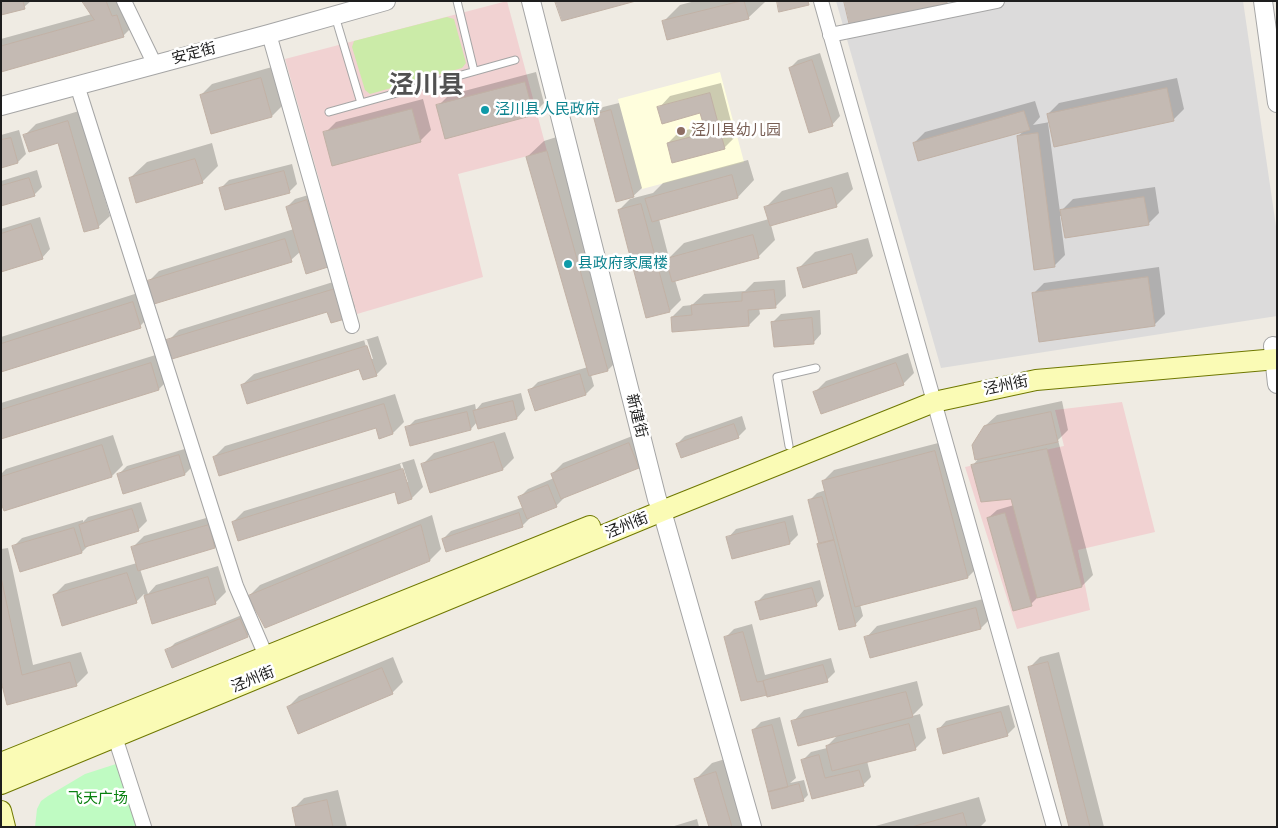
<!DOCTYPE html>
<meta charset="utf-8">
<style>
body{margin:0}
#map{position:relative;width:1278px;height:828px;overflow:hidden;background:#efebe3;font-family:"Archivo Narrow",sans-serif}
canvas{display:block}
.frame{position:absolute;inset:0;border:2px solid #1e1e1e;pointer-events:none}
</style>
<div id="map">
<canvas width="1278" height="828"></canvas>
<div class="frame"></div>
</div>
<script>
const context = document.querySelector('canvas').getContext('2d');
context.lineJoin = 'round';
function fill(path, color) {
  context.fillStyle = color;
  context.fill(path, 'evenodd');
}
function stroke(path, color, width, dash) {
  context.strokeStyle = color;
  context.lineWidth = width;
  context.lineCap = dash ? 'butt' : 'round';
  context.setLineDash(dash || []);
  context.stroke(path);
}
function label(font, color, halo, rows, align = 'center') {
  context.font = font + ' "Archivo Narrow","Noto Sans SC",sans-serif';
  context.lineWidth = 5;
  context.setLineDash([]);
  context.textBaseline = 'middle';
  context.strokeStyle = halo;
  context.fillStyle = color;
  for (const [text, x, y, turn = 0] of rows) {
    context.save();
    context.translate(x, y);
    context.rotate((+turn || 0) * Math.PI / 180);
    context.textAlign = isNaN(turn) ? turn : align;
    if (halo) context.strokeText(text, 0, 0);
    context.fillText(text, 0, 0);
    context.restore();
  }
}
fill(new Path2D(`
 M836,1h407l34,232v83l-336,52z`), '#dcdbdb');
fill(new Path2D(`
 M507,1l40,150 -89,23 25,103 -126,37 -72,-255z
 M1122,402l33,130 -77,18 12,60 -73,19 -52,-162 99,-21 -9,-36z`), '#f1d2d2');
fill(new Path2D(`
 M720,72l24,90 -102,27 -24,-90z`), '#fffedd');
fill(new Path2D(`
 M447,17l7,2 12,44 -4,5 -92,26 -5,-4 -13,-43 2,-6z`), '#cbeba8');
fill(new Path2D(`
 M116,764l26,63h-107l2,-18 4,-8 7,-5 37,-22z`), '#bffbc2');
fill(new Path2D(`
 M1,1h30l-7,6z
 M83,1h38l13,24 -11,11 -122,34v-31l91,-25z
 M695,1h69l1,1 -17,16 -85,4 17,-17z
 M820,53l20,63 -8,9 -42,-57 8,-8z
 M272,67l11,38 -11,11 -71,-21 11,-11z
 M536,72l8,31 -11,11 -95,-8 11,-11z
 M1177,78l7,31 -11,11 -125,3 12,89 13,-13 82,-12 4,26 -11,11 -88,-8 5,39 -11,11 -36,-130 7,-6 -111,13 11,-11 110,-31 5,16 -7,8 17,-3 -2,-8 11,-11z
 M721,83l14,54 -11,11 -56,-5 11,-11 26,-7 -4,-13 -42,-4 11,-12z
 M423,99l8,31 -11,11 -95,-8 11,-11z
 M619,103l23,85 -12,11 23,-6 10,-10 85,-23 6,20 -16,17 -79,22 10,39 15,-15 85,-24 -3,-12 16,-16 66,-19 5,17 -17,17 -65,19 4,15 -17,17 -83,23 6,20 -11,11 -51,-101 14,-14 -39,-81 9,-8z
 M79,111l31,105 -12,11 -39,-85 -34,-7 11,-11z
 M19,130l7,24 -8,8 -17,5v-32z
 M563,135l61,219 -16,16 -17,5 3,11 -8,8 -51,15 -5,-19 8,-8 50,-15 -61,-210 17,-16z
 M212,143l6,23 -16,16 -72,-4 17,-16z
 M292,164l5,20 -8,8 -68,-4 8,-8z
 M37,170l5,17 -8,8 -33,9v-23z
 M315,193l20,65 -8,8 -26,-15 -10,9 -143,22 11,-11 135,-42 -7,-22 8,-8z
 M40,217l10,32 -8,9 -41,13v-42z
 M868,238l5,18 -16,16 -53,14 -5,-18 16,-16z
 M1159,267l6,47 -11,11 -121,-31 11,-11z
 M346,278l9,29 -11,11 -16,-7 -160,30 11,-11z
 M785,280l1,16 -11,11 -16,1 1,6 -11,11 -77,-8 11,-11 9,-1 12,-11 41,-3 9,-9z
 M144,291l7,24 -11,11 -139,45v-34z
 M820,310l1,24 -8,9 -40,-21 8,-8z
 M378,336l9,28 -11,11 -16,-7 -118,17 12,-11zM364,340h3l6,19h-3z
 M162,353l8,25 -11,11 -158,49v-35z
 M908,353l6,20 -11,11 -88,8 11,-11z
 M521,393l4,16 -8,9 -40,4 -6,7 -64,-1 8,-8 60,-16 1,6 6,-7z
 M395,394l9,28 -11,11 -16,-7 -163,31 11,-11z
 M1062,401l6,29 -10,10 35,135 -11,11 -43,10 -8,8 -43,-86 9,-8 17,-5 -2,-7 -39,-33 7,-8 5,-31 12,-11z
 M742,416l4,13 -8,8 -61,7 8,-8z
 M505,432l9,26 -11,11 -80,-5 11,-11z
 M640,433l9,23 -11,11 -74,29v2l-8,8 -25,11 -9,9 -79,13 8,-8 73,-24 -4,-10 8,-8 26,-11 -2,-4 11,-11z
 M113,435l10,30 -11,11 -107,34 -4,-12v-24l5,-5z
 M946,441l33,125 -11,11 -108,27 3,12 -8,9 -35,-82 -11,-42 8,-8 9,-3 -3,-9 11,-11z
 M188,448l5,18 -8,8 -61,18 -5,-18 8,-8z
 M414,459l9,28 -11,11 -16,-7 -163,31 11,-11zM402,463l6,19h-2l-6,-18z
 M141,502l6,19 -9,9 -48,14 -8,8 -68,-6 8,-8 61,-18v2l5,-5z
 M220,514l6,22 -11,11 -75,22 8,25 8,-9 62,-19 8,26 -11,11 -62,19 -9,-28 -8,8 -82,-7 11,-11 72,-21 -4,-16 11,-11z
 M432,515l9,34 -11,11 -181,36 11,-11z
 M793,515l5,20 -8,8 -62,-5 8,-9z
 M8,548l25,117 48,-13 7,21 -11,11 -76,-8v-127z
 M820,580l4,16 -8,9 -60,-2 9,-9z
 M987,598l5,19 -11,11 -115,10 11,-12z
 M249,612l6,16 -8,8 -80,15 8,-8z
 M752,624l13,51 66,-17 4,14 -8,8 -85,20 -16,-63 8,-8z
 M1059,652l45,175h-34l-41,-159 11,-11z
 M393,657l10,25 -11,11 -104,14 11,-11z
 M917,681l6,24 -11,11 8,-2 6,24 -11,11 -48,12 4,16 -8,8 -51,13 -9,-38 8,-8 16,-4v-2l11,-11 -45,-13 11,-12z
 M1009,705l6,22 -8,8 -69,-5 8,-9z
 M780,717l16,61 -6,5 14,-3 4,15 -5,5 -30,8 -20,-78 8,-8z
 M732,757l21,70h-43l-14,-48 16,-16z
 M338,790l9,37h-50l-4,-18 11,-11z
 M979,797l7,24 -6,6h-108z
 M697,819l2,8h-28z`), '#0003');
const building = new Path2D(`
 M1,1h22l2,8 -24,6z
 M82,1h24l6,15 5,-1 7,22 -123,35v-26l93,-26z
 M555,1h81l-74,20z
 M741,1h3l5,18 -82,21 -5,-19z
 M777,1h31l1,4 -30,7z
 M844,1h103v2l-97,23z
 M812,60l21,66 -24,7 -20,-65z
 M261,78l11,39 -61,17 -11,-39z
 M525,82l9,33 -89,24 -9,-34z
 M1167,88l7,33 -120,26 -7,-33z
 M710,93l15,56 -53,14 -5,-20 39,-10 -6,-20 -38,11 -5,-17z
 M412,109l9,33 -89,24 -9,-34z
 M611,110l23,87 -18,5 -23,-87z
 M1024,111l6,19 -112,31 -5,-18z
 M68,121l31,107 -15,4 -26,-89 -29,9 -6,-17z
 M1038,133l17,134 -21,3 -17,-134z
 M11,138l7,25 -17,5v-28z
 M547,151l61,220 -19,5 -63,-219z
 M195,159l8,24 -67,20 -7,-25z
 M284,171l6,22 -65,17 -6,-22z
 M732,175l6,23 -86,24 -7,-23z
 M29,178l6,18 -34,10v-20z
 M832,188l5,19 -67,19 -6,-19z
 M1144,197l5,28 -84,13 -5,-28z
 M307,200l21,67 -22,7 -20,-67z
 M641,204l29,108 -24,6 -28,-108z
 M31,224l12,35 -42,13v-38z
 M753,235l6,23 -87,24 -6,-23z
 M285,239l7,23 -138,42 -7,-23z
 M852,254l5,19 -54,15 -6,-20z
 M1148,277l7,49 -116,16 -7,-49z
 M335,289l10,30 -14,4 -4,-11 -155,47 -6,-19z
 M774,290l2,18 -28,2 1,16 -77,6 -1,-15 21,-2 -1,-10 51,-4v-8z
 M133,302l8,26 -140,44v-28z
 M812,318l2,26 -40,3 -3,-25z
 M367,346l10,30 -14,4 -4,-11 -112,35 -6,-19z
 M151,363l8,27 -158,49v-29z
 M896,363l8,22 -83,29 -8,-22z
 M580,374l6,21 -51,16 -7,-21z
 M513,401l4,18 -39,10 -5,-18z
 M384,404l9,30 -14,5 -3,-11 -157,48 -6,-19z
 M467,412l4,18 -61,16 -5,-19z
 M1051,412l7,30 -83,18 -3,-15 12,-19z
 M734,424l5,14 -58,20 -5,-14z
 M494,442l9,28 -73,23 -9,-29z
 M629,443l10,25 -78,31 -10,-25z
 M102,445l10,32 -108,34 -3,-8v-26z
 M1047,449l35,138 -45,11 -26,-99 -30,3 -10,-37z
 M935,451l33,127 -113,29 -33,-126z
 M179,455l6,20 -62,19 -6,-20z
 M403,469l9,30 -14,5 -3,-12 -157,49 -6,-19z
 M548,485l9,22 -30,12 -9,-22z
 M822,497l12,43 -15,4 -11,-44z
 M132,509l7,22 -54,16 -6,-22z
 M519,513l4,14 -77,25 -4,-13z
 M1005,513l27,93 -19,5 -26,-93z
 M785,522l5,22 -58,15 -6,-22z
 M209,525l6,23 -77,23 -7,-24z
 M421,525l9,36 -165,67 -17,-32z
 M74,528l8,25 -62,19 -8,-26z
 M834,540l22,86 -17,4 -22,-86z
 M127,573l10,30 -75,23 -9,-31z
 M1,577l21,98 48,-13 7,24 -70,19 -6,-24z
 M208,577l8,27 -64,20 -8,-28z
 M812,588l5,18 -57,14 -5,-18z
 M976,608l5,21 -111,29 -6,-21z
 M240,619l8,18 -76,31 -7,-18z
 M743,632l14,50 6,-1 4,14 -26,6 -17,-64z
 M1048,662l42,165h-21l-41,-160z
 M823,665l5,17 -61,15 -4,-16z
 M382,668l11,26 -95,40 -11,-27z
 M906,692l7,25 -115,29 -7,-25z
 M1001,712l7,24 -65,18 -6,-25z
 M909,724l7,26 -84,21 -6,-25z
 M772,725l16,62 -20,5 -16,-62z
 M819,755l6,23 34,-8 5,16 -52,13 -11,-39z
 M716,772l16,55h-23l-15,-48z
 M799,784l5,17 -32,8 -4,-17z
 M327,800l6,27h-37l-4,-19z
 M963,813l4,14h-55z`);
fill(building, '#c4bab3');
stroke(building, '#c1b1a5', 1);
const service = new Path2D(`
 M457,1l17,70
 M335,16l26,87
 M329,112l186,-52
 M789,446l-12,-69 39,-9`);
const minor = new Path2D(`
 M124,1l31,64
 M821,1l233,826
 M269,34l83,292
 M830,35l167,-34
 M77,85l159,501 30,70
 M115,737l29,90`);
const tertiary = new Path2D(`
 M531,1l126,498 5,12 90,316
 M1263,1l14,102
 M1,106l268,-72 117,-33
 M1273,346l4,38`);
const secondary = new Path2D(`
 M1,763l589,-237
 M1,784l661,-273 272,-109 102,-22 241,-21
 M1,811l4,16`);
stroke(service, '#a5a5a5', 9);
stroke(minor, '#a5a5a5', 16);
stroke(tertiary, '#a5a5a5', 20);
stroke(secondary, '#6f7801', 22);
stroke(service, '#fff', 7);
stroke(minor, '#fff', 14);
stroke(tertiary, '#fff', 18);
stroke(secondary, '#fafbb5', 20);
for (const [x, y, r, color] of [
 [485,110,5,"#0f9aa8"],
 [681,131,5,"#8d6e63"],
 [568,264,5,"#0f9aa8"]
]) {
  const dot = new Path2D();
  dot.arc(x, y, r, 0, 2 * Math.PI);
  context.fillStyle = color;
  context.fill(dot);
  stroke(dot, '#fff', 2);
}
label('15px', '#1e1e1e', '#fff', [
 ["安定街",194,54,-15],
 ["泾州街",1006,386,-12],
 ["新建街",636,416,76],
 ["泾州街",627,526,-22],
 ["泾州街",253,680,-22]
]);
label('15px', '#0d838f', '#fff', [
 ["泾川县人民政府",495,110],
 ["县政府家属楼",578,264]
], 'left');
label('15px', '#785e54', '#fff', [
 ["泾川县幼儿园",691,131]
], 'left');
label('15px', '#08800f', '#fff', [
 ["飞天广场",98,799]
]);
label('bold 25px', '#515151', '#fff', [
 ["泾川县",426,86]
]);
</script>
